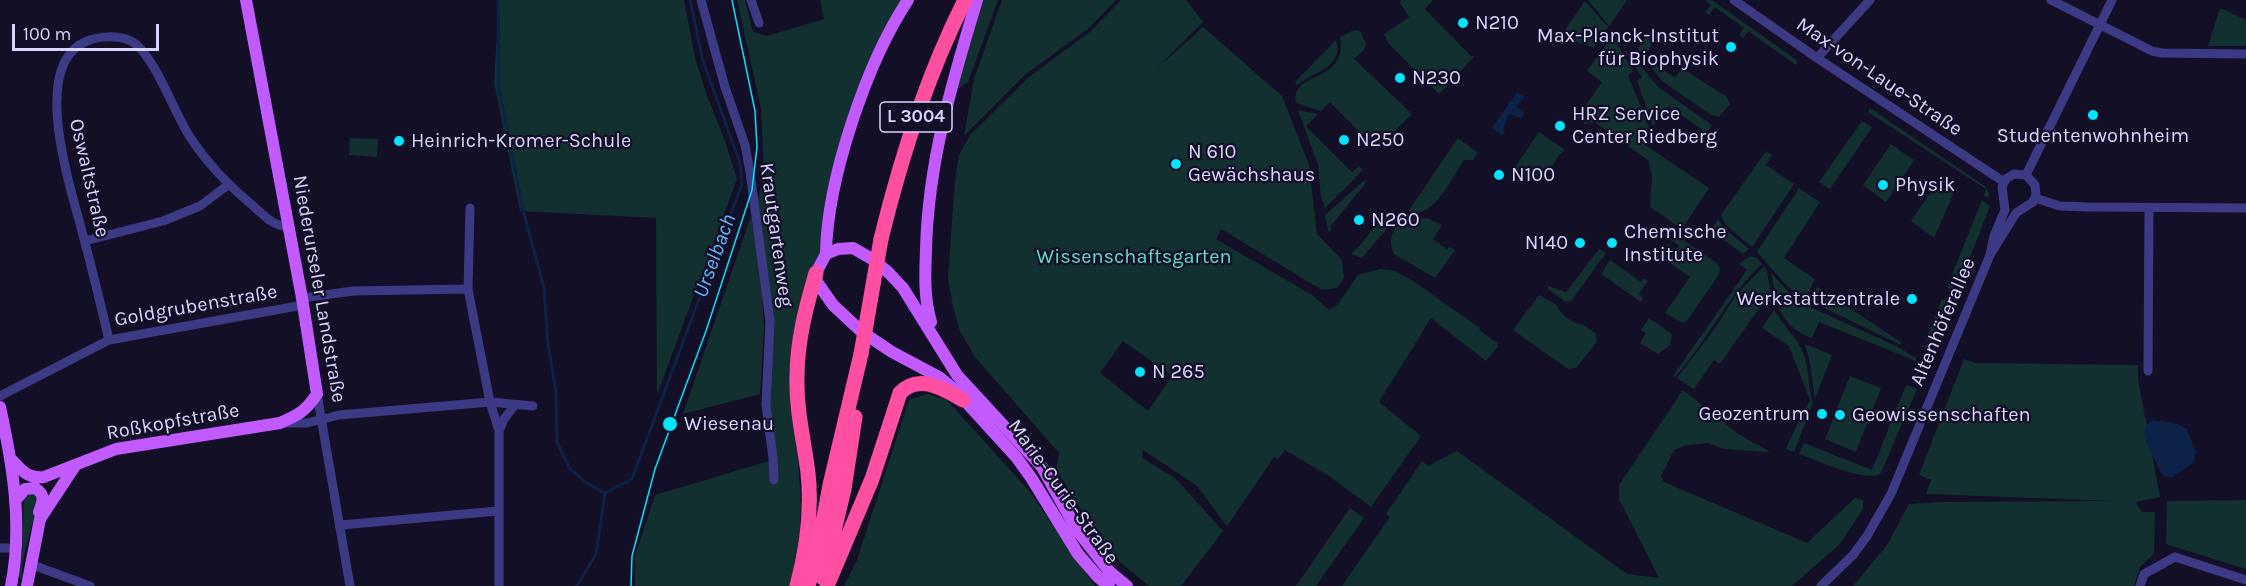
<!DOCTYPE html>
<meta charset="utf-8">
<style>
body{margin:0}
#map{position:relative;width:2246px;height:586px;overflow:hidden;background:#130f26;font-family:Karla,sans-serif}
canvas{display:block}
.scale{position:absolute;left:12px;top:24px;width:147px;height:27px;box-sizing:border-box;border:3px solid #d9d4ff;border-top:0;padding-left:8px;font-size:18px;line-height:21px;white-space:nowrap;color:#d9d4ff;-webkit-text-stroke:4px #130f26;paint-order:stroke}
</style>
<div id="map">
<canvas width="2246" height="586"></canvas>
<div class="scale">100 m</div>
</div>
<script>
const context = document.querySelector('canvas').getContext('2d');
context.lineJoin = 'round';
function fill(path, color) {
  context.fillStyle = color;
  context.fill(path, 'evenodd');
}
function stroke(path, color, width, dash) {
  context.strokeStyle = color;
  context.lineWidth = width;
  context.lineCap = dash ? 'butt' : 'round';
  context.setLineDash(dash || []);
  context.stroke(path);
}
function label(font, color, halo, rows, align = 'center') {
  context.font = font + ' Karla,sans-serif';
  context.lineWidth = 4.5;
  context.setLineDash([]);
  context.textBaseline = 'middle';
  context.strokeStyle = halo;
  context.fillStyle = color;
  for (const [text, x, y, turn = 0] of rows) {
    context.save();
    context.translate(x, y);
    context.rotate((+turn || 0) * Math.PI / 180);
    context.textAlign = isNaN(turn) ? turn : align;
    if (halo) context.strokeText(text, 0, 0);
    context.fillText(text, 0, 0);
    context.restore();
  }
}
fill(new Path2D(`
 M499,0h185l11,58 11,35 19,48 12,38 -80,216 -1,-177 -136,-7 -26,-129z
 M737,0h8l8,32 14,4 57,-17 -4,-19h83l-6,8 -39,80 -22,79 -15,87 -21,51 -7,31 -1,41 9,127 -3,66 -4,16h-159v-30l20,-61 121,-36 -8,-43 5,-74 -15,-142 6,-26 -3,-65z
 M979,0h19l-30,82 -15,9z
 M1002,0h114l-28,29 -62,45 -62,62 10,-57z
 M1121,0h65l17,22 -47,47 47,-42 79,69 27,69 8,69 25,26 2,18 -7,10 -15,2 -101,-61 -5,10 96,56 17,15 8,-5 21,-30 22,-6 15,2 15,8 70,49 -1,2 18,13 1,3 -12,15 -55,-43 -52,84 42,34 -50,71 -42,-31 -44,-26 -7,9 -4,-2 -47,69 -31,-41 -53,-35 -1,8 33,20 48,53 -42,55h-32l-30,-25 -26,-32 -37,-60 3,-16 -84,-96 -15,-26 -7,-24 -5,-29 7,-99 4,-24 11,-20 59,-58 62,-46zM1123,341l49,35 -24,35 -48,-38z
 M1401,0h32l-8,9 46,47h4l-36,38 -50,-50 -5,-10 25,-17 -9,-14z
 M1588,0h39l-18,26z
 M1705,0h7l86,61 -2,4 -48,-34 -5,7 -4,-3 5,-7 -29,-21 -6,8 -4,-3 6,-7z
 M1585,1l23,26 -14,21 -31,-11 2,-7z
 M2220,8l26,12v26h-38z
 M1652,28l8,5 -16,23 31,22 7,-10 45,29 3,7 -11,13 -8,-2 -49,-34 -25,-31z
 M1357,30l4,2 5,12 -2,6 -10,9 58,55 -36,35 -46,-47 -9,9 -25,-8c-6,-33 52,-18 44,-66l12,-6z
 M1611,38l5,4 17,29 -5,4 22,55 -8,13 67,45 -27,41 -32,-22 2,-32 -4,-15 -54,-38 -9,2 -8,-6 25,-36 -15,-11z
 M1336,40c9,27 -23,32 -39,45l-2,-3z
 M1624,50l8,6 26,31 54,38 -5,8 -39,-27 -15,20 -16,-45 5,-4z
 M1870,108l116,79 3,6 -1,5 -4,-2 2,-7 -118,-77z
 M1298,110l20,4 -12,12 46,46 7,-6 4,4 -38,38 -4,-11 -3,-32z
 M1862,121l10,6 -42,62 -11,-7z
 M1539,132l26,18 -4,3 -20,28 -6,-4 -4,5 -18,-12z
 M350,138l28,1 -1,18 -28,-2z
 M1458,138l20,15 -5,7h-9c-12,18 -30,58 -55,53v-3z
 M1891,144l23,16 -28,42 -23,-17z
 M1766,151l6,4 -6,10 28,19 -42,63 -26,-22 -5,-10z
 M1366,179l-1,5 -35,43 2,2 -3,4 -4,-18z
 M1939,180l16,10 -21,48 -23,-17z
 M1799,188l21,14 -36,56 31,21 -10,20 -18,-13 -30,-34z
 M1982,200l8,6 -34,87 -9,-6z
 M1387,211l8,8 -33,39 -11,-4 5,-6 1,1z
 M751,216l10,60 3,51 -4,67 -77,20z
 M1427,218l15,7 -9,14 14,10 2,-2 6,3 -20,28 -41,-24c-6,-14 -3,-26 11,-35z
 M1718,219l5,8 26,22 -6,5 -32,-23z
 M1675,234l43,30 2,4 -1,6 -32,47 -4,2 -18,-10 25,-36 -26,-18 -4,5 -4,-3 12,-17 8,6 3,-4 -8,-6z
 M1599,249l7,4 -35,48 -5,1 -18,-13v-3l18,6z
 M1750,256l7,2 5,6c-35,33 -55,77 -87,113l-2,-1 74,-106 -8,-6z
 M1610,260l31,22 3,-4 4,3 -9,13 4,4 -2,4 -40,-28z
 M1764,266l3,6 6,33h-1l-5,-8 -47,67 -6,-4 -20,29 -17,-11 39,-51 20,-32z
 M1771,273l23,25 16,9 86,39 20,12v3l-97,-39 -7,16c-33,-12 -35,-34 -41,-65z
 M1817,287l84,55v3l-93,-45z
 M1539,295l18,10c2,9 18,20 27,20l12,9 1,8 -21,26 -8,1 -3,-2 -52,-37z
 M1942,299l10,4 -17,42 -9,-6z
 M1774,310c9,16 24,28 30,45 6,15 3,32 9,48l-19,49 -8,-3 2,-6 22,-43 -21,-54 -27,-18z
 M1649,318l23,16 -2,11 -12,9 -18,-11 6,-10 -5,-3z
 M1805,344l27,11 -17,44 -5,-36z
 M1964,359l12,4 162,2v14l22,118 -24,5 6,10h13l-1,42 -14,13 -6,19h-281l34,-41 22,-41 32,-2 173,-1 -188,-7 5,-14 -12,-5z
 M1850,376l31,12 -25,64 -31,-13z
 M1906,385l11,4 -36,84c-13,11 -65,-13 -82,-19l5,-11 68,27z
 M1683,390l54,43 33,19 -46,-3 -16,-6 -22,2 -12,5 -13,26 3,6 143,61 48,-45 8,2v9l-23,35 -48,42h-450l48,-69 -4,-3 36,-53 6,5 29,-15 170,123 32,4 -40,-79v-14z
 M927,394l20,6 83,92 65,94h-251l13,-26 52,-160z
 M28,493l8,1 3,3c-3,19 -21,66 -16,82l-5,-1 4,-24 2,-55z
 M2246,500v69l-80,-25 1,-43z
 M1350,508l14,10 -48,68h-20z`), '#12302f');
fill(new Path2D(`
 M1517,92l8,5 -9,9 8,7 -3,5 -12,-4 -6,15 2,3 -3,4 -10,-8z
 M2153,420l25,4 9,5 9,23 -3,11 -20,14 -10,-1 -17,-33 1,-6 -3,-4c1,-6 3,-10 9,-13z`), '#0c2248');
stroke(new Path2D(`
 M498,0l1,88 24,122 21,78 4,56 8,48 1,50 13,27 15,13 20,11 -9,61 -19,32
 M605,493l27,-14 110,-295 -2,-21 -37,-102 -13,-61`), '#0c2248', 3);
stroke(new Path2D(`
 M701,0l24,87 20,58 5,27 20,149 -4,84 7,53 1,22
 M751,0l8,23
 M1734,0l83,58 187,124
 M2051,0l101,51 10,2 84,1
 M1817,58l53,-58
 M2026,175l86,-175
 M2035,198l25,8 29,1 157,1
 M470,208l-2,81 22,113 9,29v155
 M85,241l78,-20 37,-15 28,-21
 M302,298l51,-7 115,-2
 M109,340c-8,-34 -16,-68 -25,-101 -11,-45 -57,-174 3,-198 13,-5 31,-6 44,0 23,12 44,74 59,96 17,26 37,47 61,67 12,10 21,22 37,23
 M2148,371l1,-163
 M317,394l33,192
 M0,396l109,-56 194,-35
 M282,423h25l32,-8 151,-13 43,4
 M499,431l5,-12 11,-14
 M341,525l157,-14
 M0,548h15
 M30,564l60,22
 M1821,586l32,-31 14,-19 24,-42 99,-239 26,-42 17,-11 3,-7 -1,-10 -9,-10 -12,-1 -8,5 -4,8 3,23 -11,26 -4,19
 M2140,586l4,-12 31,-17 71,23`), '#3d3a85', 9);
stroke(new Path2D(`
 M826,254c1,-75 41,-192 82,-254
 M931,322c-7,-24 -6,-47 -5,-72 2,-87 26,-168 51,-250
 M0,407c13,59 23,119 11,179
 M12,460c10,11 16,19 32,17l72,-28 164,-26c18,-8 25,-11 37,-29l-15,-96 -56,-298
 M15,501l10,-12 10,-1c11,7 8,13 4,24
 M27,586l13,-67 35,-53
 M1109,586l-11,-9 -20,-23 -46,-75 -15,-21 -62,-68 -16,-13 -47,-25 -30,-20 -29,-27 -16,-23 -1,-9 10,-19 12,-5 15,-1 19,11 17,14 14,15 54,87 85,92 35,63 32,41 18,15`), '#c25bff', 12);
stroke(new Path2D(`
 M881,239c20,-82 46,-164 84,-239
 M823,578l21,-89 11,-72
 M797,586c10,-37 15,-75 11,-113 -4,-33 -12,-63 -11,-96 0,-36 9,-70 19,-104
 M808,586l9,-31 13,-70 31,-131
 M827,586l45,-107 28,-86c19,-20 44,-4 63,7`), '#ff4fa3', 15);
stroke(new Path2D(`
 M631,586l1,-30 23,-87 51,-138 46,-141 5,-43 -2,-36 -23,-111`), '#00e5ff', 1.5);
stroke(new Path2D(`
 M861,354l20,-115`), '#ff4fa3', 15);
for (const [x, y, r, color] of [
 [1463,23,6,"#00e5ff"],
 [1731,47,6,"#00e5ff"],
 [1400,78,6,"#00e5ff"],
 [2093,115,6,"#00e5ff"],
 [1560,126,6,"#00e5ff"],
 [1344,140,6,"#00e5ff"],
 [399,141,6,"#00e5ff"],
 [1176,164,6,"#00e5ff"],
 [1499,175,6,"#00e5ff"],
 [1883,185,6,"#00e5ff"],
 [1359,220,6,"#00e5ff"],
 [1580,243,6,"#00e5ff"],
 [1612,243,6,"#00e5ff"],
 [1912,299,6,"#00e5ff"],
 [1140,372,6,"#00e5ff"],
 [1822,414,6,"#00e5ff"],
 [1840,415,6,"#00e5ff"],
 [670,424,8,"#00e5ff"]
]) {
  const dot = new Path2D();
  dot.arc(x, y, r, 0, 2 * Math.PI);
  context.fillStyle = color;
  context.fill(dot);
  stroke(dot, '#130f26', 2);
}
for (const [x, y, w] of [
 [916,117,72]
]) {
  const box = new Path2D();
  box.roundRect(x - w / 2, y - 15, w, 30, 4.5);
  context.fillStyle = '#130f26';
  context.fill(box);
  stroke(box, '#d9d4ff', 1.5);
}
label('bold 18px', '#d9d4ff', null, [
 ["L 3004",916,117]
]);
label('20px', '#d9d4ff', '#130f26', [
 ["N210",1475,23],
 ["Max-Planck-Institut",1719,36,"right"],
 ["für Biophysik",1719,59,"right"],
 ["N230",1412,78],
 ["HRZ Service",1572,114],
 ["Center Riedberg",1572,137],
 ["Studentenwohnheim",2093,136,"center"],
 ["N250",1356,140],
 ["Heinrich-Kromer-Schule",411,141],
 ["N 610",1188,152],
 ["Gewächshaus",1188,175],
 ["N100",1511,175],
 ["Physik",1895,185],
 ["N260",1371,220],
 ["Chemische",1624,232],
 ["Institute",1624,255],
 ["N140",1568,243,"right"],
 ["Werkstattzentrale",1900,299,"right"],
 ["N 265",1152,372],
 ["Geozentrum",1810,414,"right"],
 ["Geowissenschaften",1852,415],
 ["Wiesenau",684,424]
], 'left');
label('20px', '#d9d4ff', '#130f26', [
 ["Max-von-Laue-Straße",1879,77,34],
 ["Oswaltstraße",89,178,77],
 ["Krautgartenweg",776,235,82],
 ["Niederurseler Landstraße",319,289,80],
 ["Goldgrubenstraße",196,306,-10],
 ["Altenhöferallee",1943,322,-67],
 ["Roßkopfstraße",173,422,-10],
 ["Marie-Curie-Straße",1063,492,54]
]);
label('20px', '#5fe0c0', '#130f26', [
 ["Wissenschaftsgarten",1134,257]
]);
label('italic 21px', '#62b6ff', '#130f26', [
 ["Urselbach",715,256,-70]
]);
</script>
